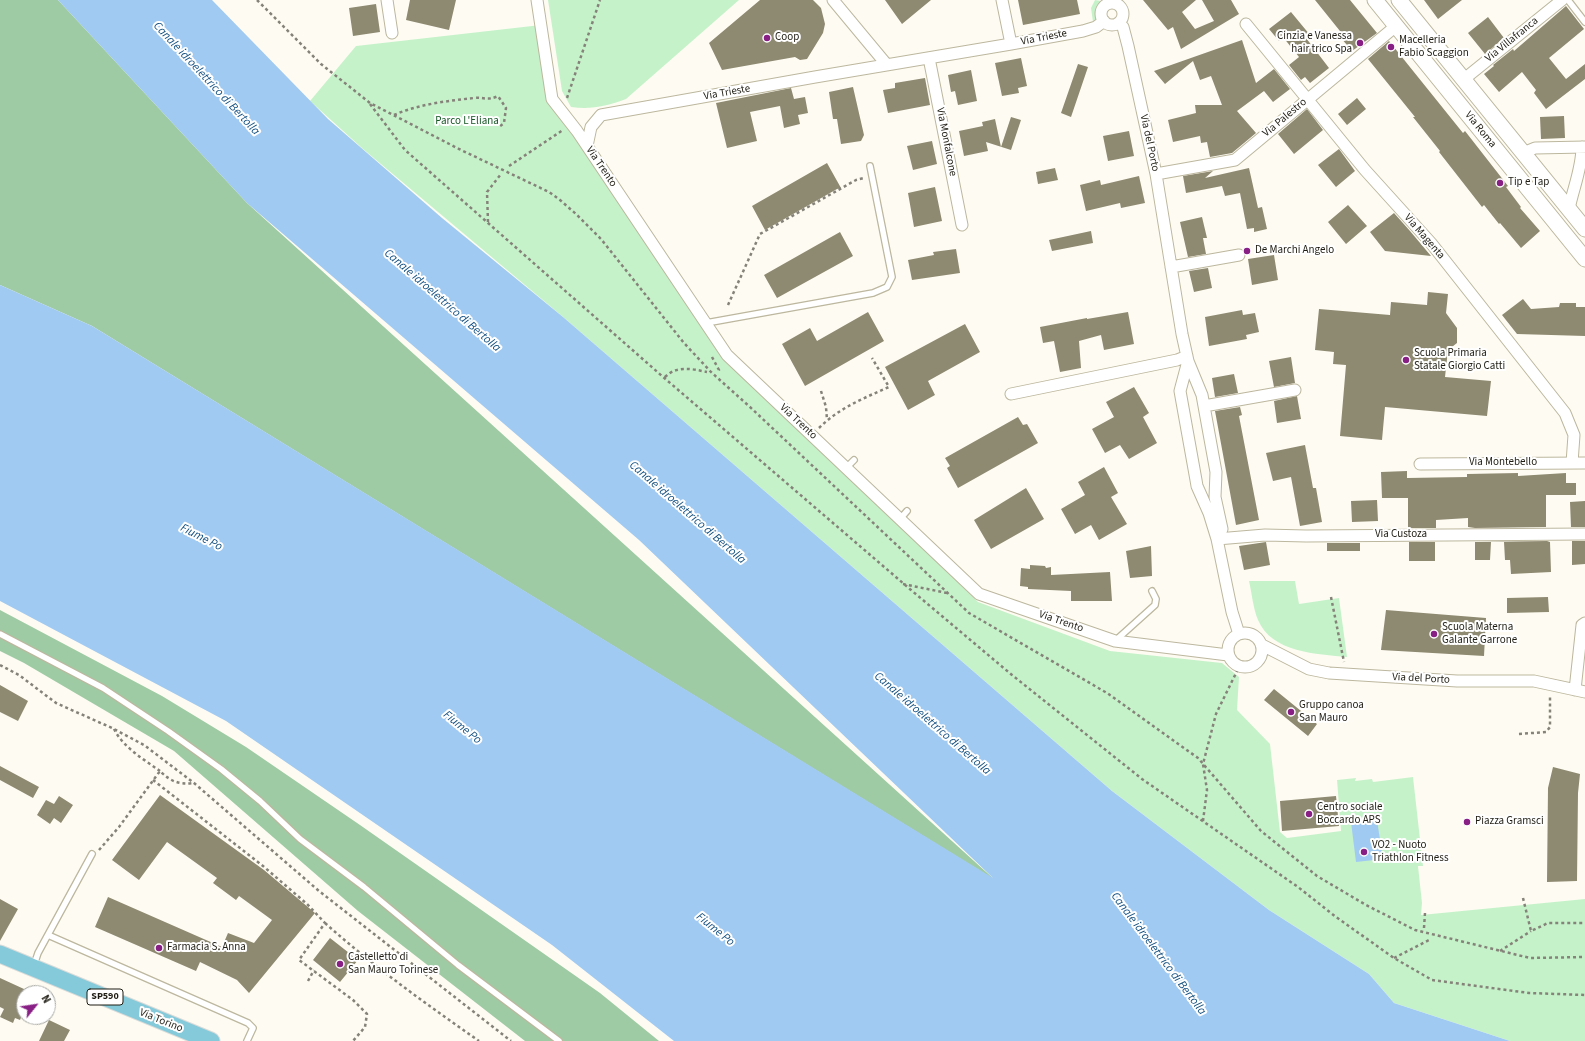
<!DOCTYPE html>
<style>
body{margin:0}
#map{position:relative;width:1585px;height:1041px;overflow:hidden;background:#fefcf2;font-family:"Source Sans 3",sans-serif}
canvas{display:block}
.north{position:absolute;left:16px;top:985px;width:40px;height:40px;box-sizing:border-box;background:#fff;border:1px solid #a5a5a1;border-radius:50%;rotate:60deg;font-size:11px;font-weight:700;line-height:16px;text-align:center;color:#1f1d13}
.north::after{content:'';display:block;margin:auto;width:14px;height:18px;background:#881f85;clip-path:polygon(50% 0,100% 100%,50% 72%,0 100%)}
</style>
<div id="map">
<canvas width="1585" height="1041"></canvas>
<div class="north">N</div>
</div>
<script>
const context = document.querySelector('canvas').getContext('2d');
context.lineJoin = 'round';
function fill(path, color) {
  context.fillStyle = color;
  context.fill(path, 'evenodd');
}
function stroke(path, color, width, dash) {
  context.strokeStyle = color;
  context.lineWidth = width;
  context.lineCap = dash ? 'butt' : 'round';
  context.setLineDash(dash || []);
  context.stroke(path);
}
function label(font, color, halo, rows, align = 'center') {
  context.font = font + ' "Source Sans 3",sans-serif';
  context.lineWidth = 4;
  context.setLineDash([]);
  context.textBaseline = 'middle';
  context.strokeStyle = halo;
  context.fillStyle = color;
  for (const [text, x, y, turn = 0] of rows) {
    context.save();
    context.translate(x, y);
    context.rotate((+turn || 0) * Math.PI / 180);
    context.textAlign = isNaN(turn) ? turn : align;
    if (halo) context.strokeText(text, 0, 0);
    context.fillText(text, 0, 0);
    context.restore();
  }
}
fill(new Path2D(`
 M548,0h191l-113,99c-19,7 -35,11 -55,8l-9,-16z
 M1095,0l6,1 -4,10v8l-4,3 -2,-14z
 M541,25l11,74 175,256 251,247 132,49 112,12 17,14 -2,33 33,34 10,88 7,6 54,-7 -4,-51 19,-2 -1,3 17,-2 1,3 40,-5 10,89h-5l4,37 -1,12 164,-16v142h-75l-116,-38 -25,-29 -100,-64 -157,-119 -549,-474 -200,-168 -53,-48 46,-55z
 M1249,581h46l4,23 40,-6 8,59c-30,-3 -75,-4 -89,-37 -5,-12 -6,-26 -9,-39z`), '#c6f2ca');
fill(new Path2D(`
 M0,0h58l189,203 748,677 -903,-554 -92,-41z
 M0,610l162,86 84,51 114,78 240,168 59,48h-134l-167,-130 -184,-160 -150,-88 -24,-12z`), '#9fcba4');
fill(new Path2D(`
 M58,0h154l116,119 114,99 121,99 549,474 157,119 100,64 25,29 116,38h-836l-122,-96 -326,-224 -226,-120v-316l92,41 901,552 -354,-338 -392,-337z
 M1377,820l6,39 -27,3 -5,-40z`), '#a1caf2');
fill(new Path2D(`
 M410,0h46l-7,30 -43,-10z
 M760,0h53l8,8 4,16 -2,9 -16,26 -7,1 -5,-3 -73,13 -13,-27z
 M885,0h46l-29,24z
 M1018,0h59l3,14 -57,11z
 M1143,0h53l-14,12 13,17 19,-8 -12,-21h29l8,14 -58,35 -8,-22 -5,3z
 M1315,0h35l27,33 -25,18 -11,-13 3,-2z
 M1424,0h38l-24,19z
 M376,4l4,28 -27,4 -4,-28z
 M1566,6l18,23 -35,29 17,21 19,-15v15l-39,30 -12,-16 2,-3 -14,-18 -23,20 -15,-18 10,-8 -1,-1 20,-16 1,2z
 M1291,12l19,23 -4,3 23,30 -19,15 -5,-6 -4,3 -12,-15 10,-8 -16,-20 -4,4 -10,-12z
 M1488,17l16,21 -19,16 -17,-21z
 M1242,40l14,43 18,-14 16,20 -17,13 -9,-11 -27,20 19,22 -24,20 -22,4 -3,-15 -6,1 -1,-7 -27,6 -5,-22 28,-7 -1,-8h27l-11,-29 -11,4 -7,-19 -28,23 -11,-13z
 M1389,41l74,92 2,-2 43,55 -2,1 15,20 -1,1 20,23 -19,17 -21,-25 -1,1 -15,-19 -2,2 -43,-55 1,-1 -27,-34h2l-47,-58z
 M1021,58l6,28 -9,2 1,5 -17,3 -7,-33z
 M1078,64l10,3 -17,50 -10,-4z
 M971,70l6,31 -19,4 -3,-14 -4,1 -3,-17z
 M925,78l5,27 -42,8 -5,-23 12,-2v-5z
 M853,87l11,48 -3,6 -20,3 -4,-25h-4l-4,-27z
 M791,88l3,11 11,-2 3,16 -10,2 2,9 -16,4 -4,-22 -30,6 7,29 -30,7 -11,-45z
 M1357,98l9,11 -19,16 -9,-11z
 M1307,109l16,21 -29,24 -16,-20z
 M1564,116l1,22 -24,1 -1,-22z
 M1011,117l10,3 -10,30 -25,-8 2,9 -24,5 -5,-25 24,-5 -1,-4 13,-3 6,28z
 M1129,131l5,25 -26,5 -5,-25z
 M932,141l5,23 -24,6 -6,-24z
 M1339,149l16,22 -19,16 -18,-22z
 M827,163l14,25 -4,1 -72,41 -13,-24z
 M1055,168l3,12 -20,4 -2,-12z
 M1249,168l9,40 4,-1 5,22 -13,3v-4l-7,1 -7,-36 -15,3 -3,-10 -36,7 -3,-17 30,-5 -8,7z
 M1139,176l6,27 -24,5 -1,-5 -34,8 -6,-26 20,-5 1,5z
 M935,187l7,34 -28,6 -6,-34z
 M1348,205l19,21 -21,18 -18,-22z
 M1394,213l16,18 21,25 -46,-5 -15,-19z
 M1202,217l5,21h-4l3,16 -18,3 -8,-35z
 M1091,231l2,12 -41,8 -3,-11z
 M840,232l13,24 -76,42 -13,-23z
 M956,249l4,24 -48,7 -4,-20 26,-5 -1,-3z
 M1274,255l4,25 -26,5 -4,-26z
 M1208,268l4,20 -18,4 -5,-21z
 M1428,292l20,2 -2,19 11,15v15l-9,7 -3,27 46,4 -4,35 -102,-9 -3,33 -42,-4 6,-71 -13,-1 1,-12 -19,-2 4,-41 71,6 1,-13 36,3z
 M1523,299l8,10 28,-2 1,-4h16v4h9v29l-68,-2 -15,-19z
 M1242,310l1,5 12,-2 4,19 -13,3 1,4 -38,7 -4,-29z
 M868,312l16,29 -79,45 -23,-42 28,-16 7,13z
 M1128,312l6,32 -30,6 -3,-15 -22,6 2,27 -21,4 -6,-31 -11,2 -3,-16 47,-9v1z
 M965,324l15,28 -52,29 7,14 -27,15 -23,-43z
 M1291,357l4,26 -21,4 -5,-26z
 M1234,374l4,19 -23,4 -3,-19z
 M1134,387l15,26 -6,4 14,26 -28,16 -9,-14 -15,8 -13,-24 22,-12 -8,-15z
 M1297,396l4,23 -24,4 -3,-22z
 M1240,407l2,8 -3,1 20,104 -23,5 -21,-114z
 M1018,417l5,8 4,-1 11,19 -80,45 -11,-20 3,-2 -5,-8z
 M1305,445l8,43h3l6,34 -22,4 -9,-49 -18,4 -7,-28z
 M1104,467l14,26 -7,4 16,27 -28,16 -8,-15 -16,9 -14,-25 24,-14 -7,-13z
 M1407,471v7l60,-1v-3l51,-1v3l48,-3v10h10v12h-30v32l-71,1 -7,-1v-9l-32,2v8h-28v-30h-26l-1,-26z
 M1026,488l18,31 -53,30 -17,-29z
 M1377,500l1,21 -26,1 -1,-21z
 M1585,501v26h-14l-1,-25z
 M1547,541l3,1 1,30 -40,2 -1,-14h-5l-1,-18h-13l-1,18h-15v-18z
 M1572,541h13v23l-13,1z
 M1266,542l4,23 -26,5 -5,-24z
 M1409,542h26v19h-26z
 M1327,543h33v8h-33z
 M1151,546l1,30 -22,2 -4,-27z
 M1030,565l15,1 1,2 5,-1v8l59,-3 2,29h-41v-10l-43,-2v-2l-8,-1 1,-18 9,1z
 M1548,597l1,15 -42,1v-15z
 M1386,610l100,8 -2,38 -103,-6z
 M0,685l28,16 -10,20 -18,-9z
 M1274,689l43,35 -9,12 -44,-36z
 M0,766l39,21 -6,11 -33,-18z
 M1553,767l27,7 -2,19 -1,88 -30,1 1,-94z
 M160,795l104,75 51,43 -66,80 -12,-13 -37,-18 -4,9 -101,-44 13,-30 114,50 6,-14 26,10 18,-23 -33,-24 -3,4 -23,-17 4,-5 -50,-36 -28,38 -27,-20z
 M59,796l14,9 -12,18 -7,-5 -4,6 -13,-9 9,-15 8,4z
 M1336,796l3,30 -57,5 -2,-30z
 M0,899l18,10 -18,32z
 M330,938l28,22 -18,22 -27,-22z
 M0,978l24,11v21l-4,10 -5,-2 -2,5 -13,-6 4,-8 -4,-2z
 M49,1020l21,10 -6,11h-25z`), '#8e8971');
const lane = new Path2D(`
 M1568,0l17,22
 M706,323l167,-30 14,-6 5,-10 -22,-111
 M846,468l8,-8
 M900,519l7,-8
 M0,634l103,54 65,43 53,38 39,32 40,38 64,48 94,78 101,76
 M1115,641l40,-36 1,-6 -4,-8
 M48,935l200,88 5,5 -6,13
 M34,965l4,-12 54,-99`);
const street = new Path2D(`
 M387,0l5,33
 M537,0l15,99 25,32 150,224 252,239 136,47 113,14
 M833,0l54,65
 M1002,0l9,44
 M1101 14a11 11 0 1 1 22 0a11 11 0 1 1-22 0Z
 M1118,23l5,4 5,19 28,128 26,160 6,27 14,34 14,77 -1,25 7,32 -5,10
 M1246,24l119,146 66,73 134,170 9,22 -2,28
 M929,58l33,167
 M1463,80l99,-80
 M587,146l4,-19 10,-12 214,-38 196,-33 72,-13 13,-4 8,-6
 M1523,153l12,-5 50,-1
 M1156,174l79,-14 161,-134
 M1569,209c4,-20 13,-41 13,-62
 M1171,267l68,-12
 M1188,361l-8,30 16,89 1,6 12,27 8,26 15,73 7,22
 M1011,394l166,-34 10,-4
 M1204,406l91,-16
 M1420,464l165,-1
 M1217,539l48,-4 41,1 279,-2
 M1228 650a17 17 0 1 1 34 0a17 17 0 1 1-34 0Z
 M1262,645l47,24 20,4 128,8h77l51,11
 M1575,690l7,-65 3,-2`);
const secondary = new Path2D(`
 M1375,0l210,259
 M1399,0l186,229`);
const primary = new Path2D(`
 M0,954l211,87`);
stroke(lane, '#bcb79e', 8);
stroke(street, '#bcb79e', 13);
stroke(secondary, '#bcb79e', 17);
stroke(primary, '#dbdbd9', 19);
stroke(new Path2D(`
 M257,0l64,64 49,39 89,46 90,43 11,8 16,14 25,25 83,104 27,29 39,35 219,206 138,80 91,65 63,73 56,45 49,29 49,25 115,28 55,-1
 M567,98l33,-98
 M370,104l35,46 257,226 249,214 101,85 130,104 156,108 38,30 58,41 38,22 97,13 56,2
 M394,115c25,-11 53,-14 80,-17 10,-1 14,3 24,-2l8,12 -2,15 -6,5
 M509,166l54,-36
 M488,222l-1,-30 14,-18
 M728,305l32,-71 96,-54 8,-2
 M712,357l7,13 -2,2
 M665,377c12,-12 27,-8 42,-5
 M821,391l5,16 1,13
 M819,428c20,-20 45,-30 70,-41l-17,-29
 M903,584l44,9
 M1331,597l13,65
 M0,665l19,10 37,28 56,25 32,17 50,38 125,108 192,150
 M114,729c9,18 29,30 46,42
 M1519,734l27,-2 4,-5v-30
 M153,780l110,86 44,38 18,19 -26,37 54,40 14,14 -2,13 -12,14
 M1203,821l4,-31 -4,-26 13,-50 23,-47
 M99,850l20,-23 41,-56c10,10 19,14 33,12
 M1523,898l8,33 17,-8h37
 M325,923c48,43 101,81 154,118
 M1424,928l1,-15
 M1500,951l31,-20
 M1394,958l37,-19
 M308,981l6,-11`), '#858379', 2.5, [3, 3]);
stroke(lane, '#fff', 5.5);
stroke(street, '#fff', 11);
stroke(secondary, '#fff', 15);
stroke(primary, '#85cada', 17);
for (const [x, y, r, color] of [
 [767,38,4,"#881f85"],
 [1360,43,4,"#881f85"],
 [1391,47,4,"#881f85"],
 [1500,183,4,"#881f85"],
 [1247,251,4,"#881f85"],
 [1406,360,4,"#881f85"],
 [1434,634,4,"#881f85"],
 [1291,712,4,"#881f85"],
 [1309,814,4,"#881f85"],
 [1467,822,4,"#881f85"],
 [1364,852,4,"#881f85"],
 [159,948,4,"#881f85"],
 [340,964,4,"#881f85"]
]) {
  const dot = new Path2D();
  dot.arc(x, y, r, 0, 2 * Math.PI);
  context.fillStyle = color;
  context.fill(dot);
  stroke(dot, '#fff', 1.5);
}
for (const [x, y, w] of [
 [105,997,36]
]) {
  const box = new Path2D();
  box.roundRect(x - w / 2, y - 8, w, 16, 3);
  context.fillStyle = '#fff';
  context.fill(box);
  stroke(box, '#1f1d13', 1);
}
label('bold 10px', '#1f1d13', null, [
 ["SP590",105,997]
]);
label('11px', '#1f1d13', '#fff', [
 ["Cinzia e Vanessa",1352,37,"right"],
 ["hair trico Spa",1352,50,"right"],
 ["Coop",775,38],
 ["Macelleria",1399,41],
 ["Fabio Scaggion",1399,54],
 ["Tip e Tap",1508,183],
 ["De Marchi Angelo",1255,251],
 ["Scuola Primaria",1414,354],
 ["Statale Giorgio Catti",1414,367],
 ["Scuola Materna",1442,628],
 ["Galante Garrone",1442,641],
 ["Gruppo canoa",1299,706],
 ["San Mauro",1299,719],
 ["Centro sociale",1317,808],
 ["Boccardo APS",1317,821],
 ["Piazza Gramsci",1475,822],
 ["VO2 - Nuoto",1372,846],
 ["Triathlon Fitness",1372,859],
 ["Farmacia S. Anna",167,948],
 ["Castelletto di",348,958],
 ["San Mauro Torinese",348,971]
], 'left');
label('11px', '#1f1d13', '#fff', [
 ["Via Trieste",1044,38,-11],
 ["Via Villafranca",1512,40,-39],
 ["Via Trieste",727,93,-10],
 ["Via Palestro",1285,118,-40],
 ["Via Roma",1480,130,51],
 ["Via Monfalcone",946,142,79],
 ["Via del Porto",1149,143,78],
 ["Via Trento",601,167,56],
 ["Via Magenta",1424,237,49],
 ["Via Trento",798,422,43],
 ["Via Montebello",1503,463],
 ["Via Custoza",1401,535],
 ["Via Trento",1061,622,19],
 ["Via del Porto",1421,679,3],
 ["Via Torino",161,1021,22]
]);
label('11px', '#165625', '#fff', [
 ["Parco L'Eliana",467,122]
]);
label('italic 12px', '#124f80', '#fff', [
 ["Canale idroelettrico di Bertolla",206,79,47],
 ["Canale idroelettrico di Bertolla",442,301,41],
 ["Canale idroelettrico di Bertolla",687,513,41],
 ["Fiume Po",201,538,27],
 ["Canale idroelettrico di Bertolla",932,724,41],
 ["Fiume Po",462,728,39],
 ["Fiume Po",715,930,39],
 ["Canale idroelettrico di Bertolla",1158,954,53]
]);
</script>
